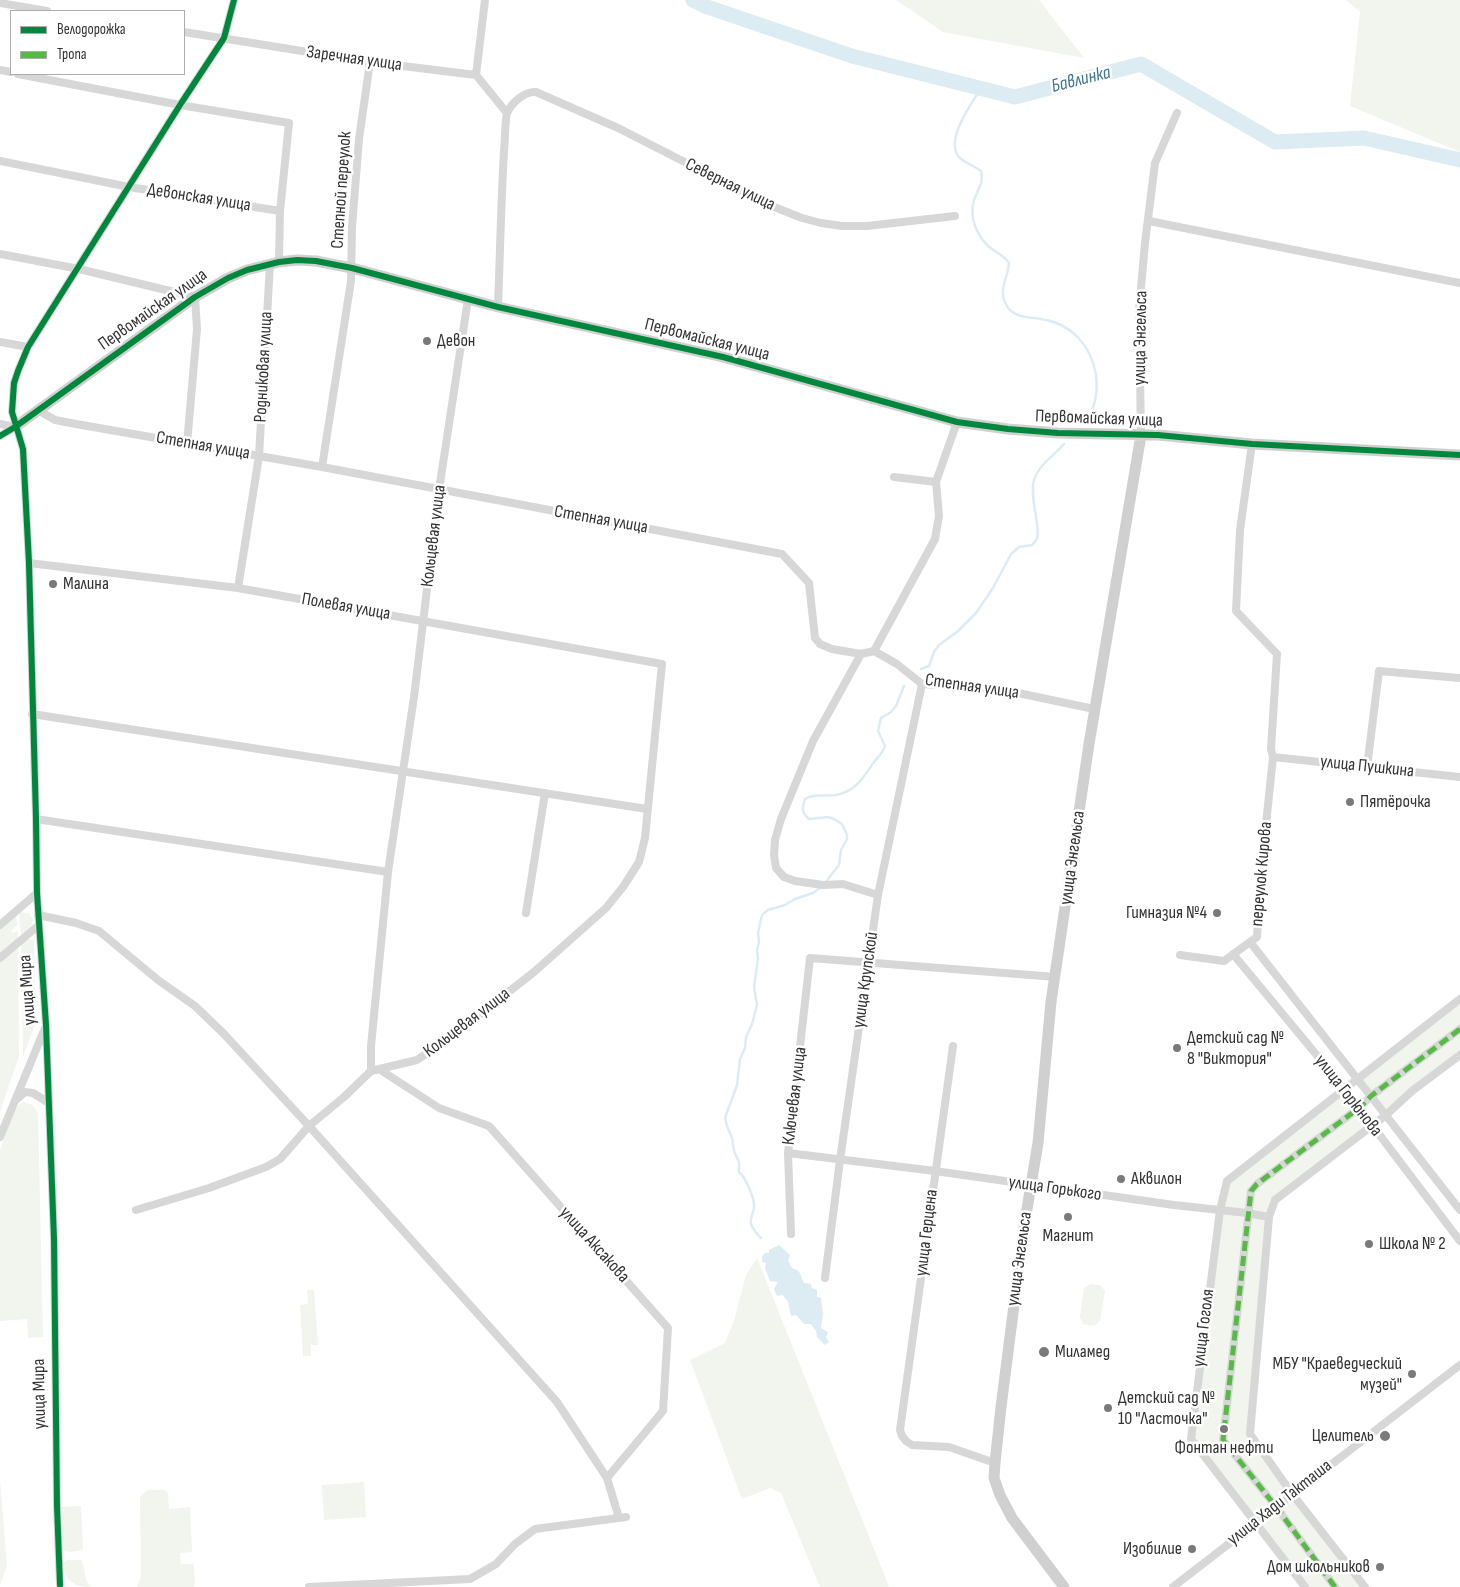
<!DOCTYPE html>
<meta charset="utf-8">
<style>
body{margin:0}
#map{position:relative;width:1460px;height:1587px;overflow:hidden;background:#fff;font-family:"Sofia Sans Condensed",sans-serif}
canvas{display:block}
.legend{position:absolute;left:10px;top:10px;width:175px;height:65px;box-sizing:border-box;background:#fff;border:1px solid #adadad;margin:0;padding:6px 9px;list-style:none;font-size:15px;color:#333}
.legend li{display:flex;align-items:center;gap:10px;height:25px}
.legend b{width:25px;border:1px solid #adadad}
</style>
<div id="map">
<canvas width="1460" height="1587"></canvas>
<ul class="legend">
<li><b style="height:6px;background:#00873e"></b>Велодорожка</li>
<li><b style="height:6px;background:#58b947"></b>Тропа</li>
</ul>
</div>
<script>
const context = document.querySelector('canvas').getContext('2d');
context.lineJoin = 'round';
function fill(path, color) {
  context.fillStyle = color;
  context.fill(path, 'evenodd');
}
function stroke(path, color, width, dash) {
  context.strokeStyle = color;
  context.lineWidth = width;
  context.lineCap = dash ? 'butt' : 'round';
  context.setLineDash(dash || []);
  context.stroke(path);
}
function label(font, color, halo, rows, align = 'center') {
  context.font = font + ' "Sofia Sans Condensed",sans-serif';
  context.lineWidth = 5;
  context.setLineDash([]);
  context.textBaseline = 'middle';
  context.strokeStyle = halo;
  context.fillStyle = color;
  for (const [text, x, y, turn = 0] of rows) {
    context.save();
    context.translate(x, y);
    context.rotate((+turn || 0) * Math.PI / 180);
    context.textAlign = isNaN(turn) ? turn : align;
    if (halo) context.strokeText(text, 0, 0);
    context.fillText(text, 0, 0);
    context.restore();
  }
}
fill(new Path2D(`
 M896,0h143l45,58 -141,-26z
 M1346,0h114v152l-110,-46 10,-94z
 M19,912l10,1 4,7 -2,6 -10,9z
 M16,913l1,12 -6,6 3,2 4,-3v8l-18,16v-26z
 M28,938l6,3 2,82 -13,33 -2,-114z
 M18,947l1,109 -19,56v-151z
 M1460,999v56l-74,60 -29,-37z
 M1344,1088l28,37 -97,75 -6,17 -19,216 115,154h-60l-114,-148 36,-258z
 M24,1102l9,3 5,9 5,223 -15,1 -1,-19 -27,2v-171l13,-37 7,-9z
 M757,1258l129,321 3,8h-69l-39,-94 -11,-5 -28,11 -52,-139 35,-17 9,-22 12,-46z
 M1090,1284l10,1 5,6 -5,30c-5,6 -10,5 -17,3l-3,-7 4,-29z
 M307,1290h7l4,55h-7v11h-8l-3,-51 8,-1z
 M0,1480l7,86 -7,19z
 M364,1482l2,35 -42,3 -2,-35z
 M147,1490h18l3,3 1,16 21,-2 2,45 -12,1 1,11h11l2,1 1,19 -1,3h-57l4,-11 -1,-79z
 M81,1506l2,43c-4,3 -15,4 -20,1l-2,-43z
 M67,1560h14c6,9 1,19 11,27 -18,0 -27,-6 -29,-24z`), '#f1f5ed');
fill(new Path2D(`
 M779,1245l11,10 -2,6 4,7c9,2 8,7 12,15l7,1 1,4 5,2v7l4,1 2,16 -2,14 7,4 -2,5 3,5 -4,3 -8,-8 -1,-6 -5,-7h-7l-8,-9 -5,1 -3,-14 -5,-7 -6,1 -3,-7 4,-7 -8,-1 -5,-13 1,-5 -4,-1v-6l3,-3h4v-3z`), '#ddebf3');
stroke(new Path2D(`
 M981,88c-9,15 -39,55 -20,71 5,4 15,8 20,12 3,12 -3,18 -7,29 -5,16 2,34 14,46 7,6 16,9 21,17 -1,15 -12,28 -2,43 7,12 22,11 34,13 30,4 50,26 55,56 2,17 0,33 -11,47
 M921,669l8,-3 5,-14 5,-7 18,-13 19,-19 17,-25 18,-34 8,-7 13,-2c2,-2 4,-4 5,-7 4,-10 -8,-41 -3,-58 5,-16 20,-24 30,-36
 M825,883l14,-18 2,-15 6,-11v-4l-5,-11 -8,-5 -6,-2 -19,2c-8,-7 -7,-11 -4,-20 10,-6 19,-2 31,-4 19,-3 28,-18 38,-33 4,-5 9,-9 11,-16l-7,-15 3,-13 10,-6 5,-6 8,-20
 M761,1238c-4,-4 -8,-9 -10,-14 -1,-6 2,-10 3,-16 1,-9 -8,-30 -15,-36v-10l-5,-11 -2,-13 -5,-12 -2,-8 12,-33 3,-26 5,-11 1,-11 6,-13 5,-19 -3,-18 4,-29 -1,-8 2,-8 -1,-9 4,-18 6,-5 17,-5 10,-6 18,-6 8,-6`), '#ddebf3', 2.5);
stroke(new Path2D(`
 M693,0l14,7 145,49 163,41 126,-33 134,78 89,-4 96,22`), '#ddebf3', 15);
stroke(new Path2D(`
 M0,3l47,8
 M184,32l186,30 106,13 31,38
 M0,70l11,2
 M18,74l162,31 109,18 -9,88 -1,51
 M476,75l9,-75
 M0,161l129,26 151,24
 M1149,221l311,62
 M0,254l79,15 116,28 2,32 -10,115
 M498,307c2,-52 3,-104 6,-156 1,-9 1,-31 3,-38 5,-11 18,-22 29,-21l82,36 151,77 33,13 19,5 21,3h25l88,-10
 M0,342l28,5
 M38,410l17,10 21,4 246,43 460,87 27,29 6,55 5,6 12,5 29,5 13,-3 23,13 25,20 77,5 95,20
 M0,424l15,3
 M1141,435l-2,-125 6,-67 10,-80 22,-50
 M0,436l15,-9
 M322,467l29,-186 1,-54 7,-88 11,-77
 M894,477l42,5
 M29,563l209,25 424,76 -17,174 -6,24 -16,25 -17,21 -72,64 -78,61 -39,27 -46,11
 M238,588l21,-132 11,-192
 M874,651l61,-112 4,-23 -3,-34 21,-60
 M861,654l-48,87 -32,78 -6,21 -1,15 2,13 8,9 11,4 28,4 20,-1 35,11
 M32,714l615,95
 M1273,757l187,20
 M1367,767l12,-96 81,7
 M36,819l352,53
 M526,913l19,-120
 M38,915l38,8 23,8 59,49 37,26 29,28 85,92 35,-29 27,-26
 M0,925l37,-32
 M1250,942l210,268
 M1233,954l111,134 116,153
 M1180,955l44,6 33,-24 5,-74 11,-106 -2,-8 6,-95 -41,-43 4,-81 12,-86
 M0,958l39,-33
 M953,1046l-53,384 2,6 4,5 6,4 37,2 46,16
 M379,1069l60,39 50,18 179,202 -5,83 -56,67
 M371,1071v-25l17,-174 26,-175 25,-207 29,-191
 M17,1099l8,-7 8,1 16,10
 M0,1137l45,-109
 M788,1153l147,18 239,34 73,8 22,4
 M136,1210l73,-22 57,-21 14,-8 29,-33 248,276 50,76 12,40
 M791,1234l-3,-81 22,-195 246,19
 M825,1278l15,-118 38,-265 44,-211
 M60,1585l-3,-79 -3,-267 -8,-214 -9,-132 -1,-74 -7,-256 -6,-114 -11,-37 2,-29 4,-12 10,-24 152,-242 44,-67 10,-38
 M309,1587l161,-8 26,-15 19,-20 20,-15 91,-12
 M1173,1587l287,-222
 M1305,1587l-114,-148 29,-229 7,-29 233,-182
 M1335,1587l-58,-79 -54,-68 28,-249 6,-7 102,-76 12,-12 89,-67
 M1365,1587l-72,-92 -43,-61 19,-217 6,-17 111,-85 26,-24 48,-36`), '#d7d7d7', 8);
stroke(new Path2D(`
 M15,427l180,-130 33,-19 19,-8 32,-8 18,-2 19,1 36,7 146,39 225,50 234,65 51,7 50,4 100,2 94,9 208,11
 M1064,1587l-52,-69 -12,-23 -6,-17 1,-15 6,-56 23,-180 14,-84 13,-141 38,-258 52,-309`), '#d0d0d0', 11);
stroke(new Path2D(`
 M1335,1587l-58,-79 -54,-68 28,-249 6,-7 102,-76 12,-12 89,-67`), '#58b947', 5, [10, 5]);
stroke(new Path2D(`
 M0,436l15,-9 180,-130 33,-19 19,-8 32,-8 18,-2 19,1 36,7 146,39 225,50 234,65 51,7 50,4 100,2 94,9 208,11
 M60,1585l-3,-79 -3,-267 -8,-214 -9,-132 -1,-74 -7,-256 -6,-114 -11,-37 2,-29 4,-12 10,-24 152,-242 44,-67 10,-38`), '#00873e', 6);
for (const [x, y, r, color] of [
 [427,341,5,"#7a7a7a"],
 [53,584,5,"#7a7a7a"],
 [1350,802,5,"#7a7a7a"],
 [1217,913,5,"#7a7a7a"],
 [1177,1048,5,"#7a7a7a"],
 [1121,1179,5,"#7a7a7a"],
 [1068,1217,5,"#7a7a7a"],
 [1369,1244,5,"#7a7a7a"],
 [1044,1352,6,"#7a7a7a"],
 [1412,1374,5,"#7a7a7a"],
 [1108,1408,5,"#7a7a7a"],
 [1224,1429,5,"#7a7a7a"],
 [1385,1436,6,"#7a7a7a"],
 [1192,1549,5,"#7a7a7a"],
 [1380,1567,5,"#7a7a7a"]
]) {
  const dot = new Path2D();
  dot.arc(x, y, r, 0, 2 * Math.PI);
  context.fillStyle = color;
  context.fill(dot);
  stroke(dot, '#fff', 2);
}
label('18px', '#333', '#fff', [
 ["Заречная улица",354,59,8],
 ["Северная улица",730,185,26],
 ["Степной переулок",342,190,-86],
 ["Девонская улица",199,198,9],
 ["Первомайская улица",153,310,-35],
 ["улица Энгельса",1141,338,-89],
 ["Первомайская улица",707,340,14],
 ["Родниковая улица",264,367,-87],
 ["Первомайская улица",1099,419,2],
 ["Степная улица",203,446,10],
 ["Степная улица",601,520,10],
 ["Кольцевая улица",434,536,-83],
 ["Полевая улица",346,607,10],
 ["Степная улица",972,687,8],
 ["улица Пушкина",1367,767,6],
 ["улица Энгельса",1073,858,-82],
 ["переулок Кирова",1262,874,-85],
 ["улица Крупской",866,980,-82],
 ["улица Мира",28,990,-94],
 ["Кольцевая улица",467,1023,-37],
 ["Ключевая улица",795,1096,-83],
 ["улица Горюнова",1348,1096,52],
 ["улица Горького",1055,1189,8],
 ["улица Герцена",927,1233,-83],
 ["улица Аксакова",594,1245,48],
 ["улица Энгельса",1020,1259,-82],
 ["улица Гоголя",1204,1328,-83],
 ["улица Мира",40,1394,-91],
 ["улица Хади Такташа",1280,1503,-38]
]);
label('18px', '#333', '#fff', [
 ["Девон",437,341],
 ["Малина",63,584],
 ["Пятёрочка",1360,802],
 ["Гимназия №4",1207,913,"right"],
 ["Детский сад №",1187,1038],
 ["8 \"Виктория\"",1187,1059],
 ["Аквилон",1131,1179],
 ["Магнит",1068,1236,"center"],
 ["Школа № 2",1379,1244],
 ["Миламед",1055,1352],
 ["МБУ \"Краеведческий",1402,1364,"right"],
 ["музей\"",1402,1385,"right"],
 ["Детский сад №",1118,1398],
 ["10 \"Ласточка\"",1118,1419],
 ["Целитель",1374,1436,"right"],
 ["Фонтан нефти",1224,1448,"center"],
 ["Изобилие",1182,1549,"right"],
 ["Дом школьников",1370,1567,"right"]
], 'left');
label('italic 19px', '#3f7597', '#fff', [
 ["Бавлинка",1081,80,-14]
]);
</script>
